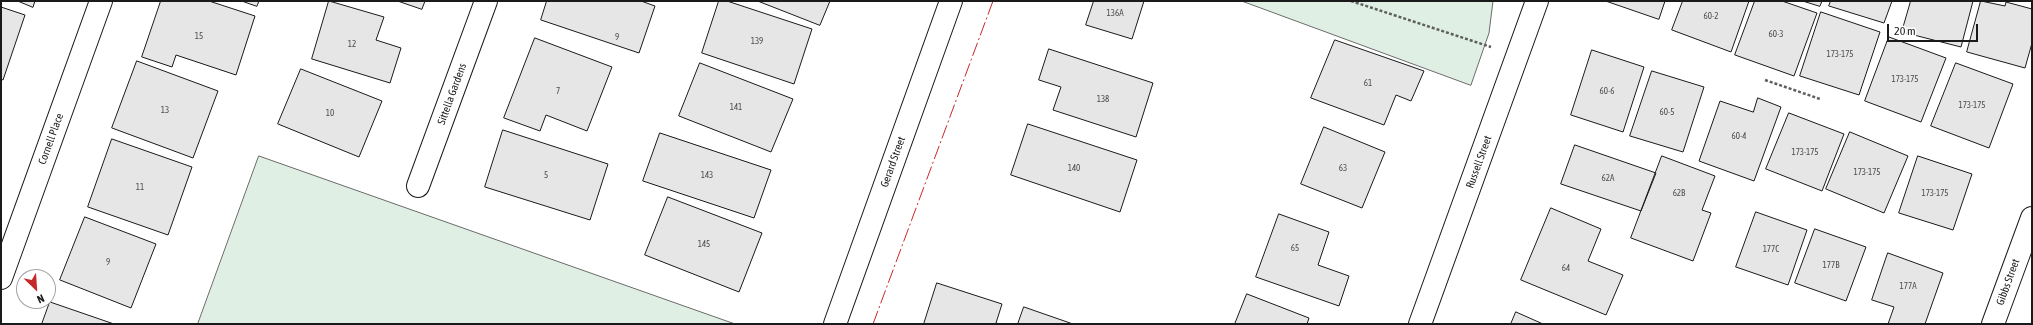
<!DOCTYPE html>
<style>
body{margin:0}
#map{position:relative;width:2033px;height:325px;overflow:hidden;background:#fff;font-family:"Asap Condensed",sans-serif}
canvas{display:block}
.frame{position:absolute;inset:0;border:2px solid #1a1a1a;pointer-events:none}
.north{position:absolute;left:16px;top:269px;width:40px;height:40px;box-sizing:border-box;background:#fff;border:1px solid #a3a3a3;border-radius:50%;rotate:155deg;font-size:11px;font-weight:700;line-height:16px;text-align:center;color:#1a1a1a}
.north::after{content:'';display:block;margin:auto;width:14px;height:18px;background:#c62828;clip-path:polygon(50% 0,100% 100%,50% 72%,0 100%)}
.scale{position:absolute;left:1887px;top:24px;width:91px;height:18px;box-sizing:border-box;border:2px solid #1a1a1a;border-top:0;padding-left:5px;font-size:12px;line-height:14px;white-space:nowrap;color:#1a1a1a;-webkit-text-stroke:3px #fff;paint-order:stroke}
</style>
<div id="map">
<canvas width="2033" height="325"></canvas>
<div class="frame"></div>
<div class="north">N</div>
<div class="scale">20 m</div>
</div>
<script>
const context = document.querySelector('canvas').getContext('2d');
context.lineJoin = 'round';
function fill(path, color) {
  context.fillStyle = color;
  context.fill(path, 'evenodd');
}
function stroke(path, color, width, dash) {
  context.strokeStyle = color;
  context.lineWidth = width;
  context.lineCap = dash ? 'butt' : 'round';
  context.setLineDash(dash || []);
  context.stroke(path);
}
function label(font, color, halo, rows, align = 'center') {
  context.font = font + ' "Asap Condensed",sans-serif';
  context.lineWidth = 3;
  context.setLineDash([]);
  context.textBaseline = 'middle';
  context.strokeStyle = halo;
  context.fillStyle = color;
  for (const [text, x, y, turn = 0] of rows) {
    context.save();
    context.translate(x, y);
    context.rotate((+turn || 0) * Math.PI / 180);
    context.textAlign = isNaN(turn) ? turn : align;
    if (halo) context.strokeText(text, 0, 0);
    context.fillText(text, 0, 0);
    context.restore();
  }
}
const green = new Path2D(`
 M1242,1h251l-4,32 -18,52z
 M259,156l476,168h-537z`);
fill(green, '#e0efe3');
stroke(green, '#6a6a6a', 1);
const building = new Path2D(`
 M18,1h17l-2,6z
 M161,1h48l46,15 -19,59 -60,-20 -4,12 -30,-10z
 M242,1h17l-2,5z
 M329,1l55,16 -8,23 25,8 -11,35 -78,-24z
 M398,1h27l-3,8z
 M547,1h94l14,5 -16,47 -98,-33z
 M719,1h8l85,28 -18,55 -92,-31z
 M758,1h72l-10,24z
 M1094,1h50l-12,38 -46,-14z
 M1606,1h59l-6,18z
 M1683,1h66l-18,51 -59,-22z
 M1755,1h27l35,12 -23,63 -59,-21z
 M1803,1h19l-2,5z
 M1831,1h61l-8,22 -55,-17z
 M1911,1h62l-12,46 -59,-15z
 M1981,1l24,5 1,-4 26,7v34l-7,25 -58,-16z
 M1,7l24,8 -22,65 -2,-1z
 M1821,12l59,20 -21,63 -59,-19z
 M1889,37l57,21 -25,64 -56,-21z
 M535,38l77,29 -25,64 -41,-16 -6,16 -36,-13z
 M1335,40l89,31 -13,30 -15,-6 -12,30 -73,-27z
 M1049,49l104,34 -17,54 -83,-27 8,-23 -22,-7z
 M1592,50l52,17 -21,65 -52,-17z
 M137,61l81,30 -25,67 -81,-30z
 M700,63l93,36 -22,53 -92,-36z
 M1956,63l57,21 -24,64 -58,-22z
 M301,69l81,32 -23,56 -81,-33z
 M1652,71l52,16 -21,65 -53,-16z
 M1758,98l23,9 -27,74 -55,-20 21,-60 33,11z
 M1789,113l55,21 -22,57 -56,-22z
 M1028,124l109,36 -17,52 -109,-37z
 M1324,127l61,25 -23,56 -61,-24z
 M503,130l105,34 -18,56 -105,-33z
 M1850,132l58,24 -24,57 -58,-24z
 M660,133l111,37 -17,48 -111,-37z
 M112,139l80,28 -24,68 -80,-28z
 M1575,145l81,28 -15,38 -80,-27z
 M1662,156l53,20 -13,34 9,3 -18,48 -62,-23z
 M1918,156l54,18 -19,56 -54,-17z
 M668,197l94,36 -23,59 -94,-37z
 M1551,208l50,21 -13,32 35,14 -17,40 -85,-35z
 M1756,212l51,18 -19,55 -52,-18z
 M1279,214l50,18 -11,33 31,11 -10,30 -83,-29z
 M85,217l71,27 -25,64 -71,-28z
 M1815,229l51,18 -20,54 -51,-18z
 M1888,253l55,20 -18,51h-37l6,-17 -22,-7z
 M937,283l65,21 -6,19 4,1h-76z
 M1247,294l62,24 -2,6h-72z
 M50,302l64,22h-72z
 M1024,307l49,17h-55z
 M1516,312l27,12h-32z`);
fill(building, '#e6e6e6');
stroke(building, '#1a1a1a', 1);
const minor = new Path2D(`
 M418,186l68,-185
 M1,278l100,-277
 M1420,324l117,-323
 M1993,324l39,-106`);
const tertiary = new Path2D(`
 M835,324l116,-323`);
stroke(minor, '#1a1a1a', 24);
stroke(tertiary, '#1a1a1a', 24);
stroke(new Path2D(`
 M1351,1l140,46
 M1765,80l55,19`), '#5f5f5f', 2.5, [3, 2]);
stroke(minor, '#fff', 22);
stroke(tertiary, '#fff', 22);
stroke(new Path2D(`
 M873,324l120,-323`), '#c62828', 1, [14, 3, 2, 3]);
label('9px', '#4d4d4d', null, [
 ["136A",1115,13],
 ["60-2",1711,16],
 ["60-3",1776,34],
 ["15",199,36],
 ["9",617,37],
 ["139",757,41],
 ["12",352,44],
 ["173-175",1840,54],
 ["173-175",1905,79],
 ["61",1368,83],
 ["7",558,91],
 ["60-6",1607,91],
 ["138",1103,99],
 ["173-175",1972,105],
 ["141",736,107],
 ["13",165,110],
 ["60-5",1667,112],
 ["10",330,113],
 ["60-4",1739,136],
 ["173-175",1805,152],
 ["140",1074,168],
 ["63",1343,168],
 ["173-175",1867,172],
 ["5",546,175],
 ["143",707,175],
 ["62A",1608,178],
 ["11",140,187],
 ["62B",1679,193],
 ["173-175",1935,193],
 ["145",704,244],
 ["65",1295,248],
 ["177C",1771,249],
 ["9",108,262],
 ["177B",1831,265],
 ["64",1566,268],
 ["177A",1908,286]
]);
label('11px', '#1a1a1a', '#fff', [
 ["Sittella Gardens",452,94,-70],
 ["Cornell Place",51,139,-70],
 ["Gerard Street",893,162,-70],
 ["Russell Street",1479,162,-70],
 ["Gibbs Street",2008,282,-70]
]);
</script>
